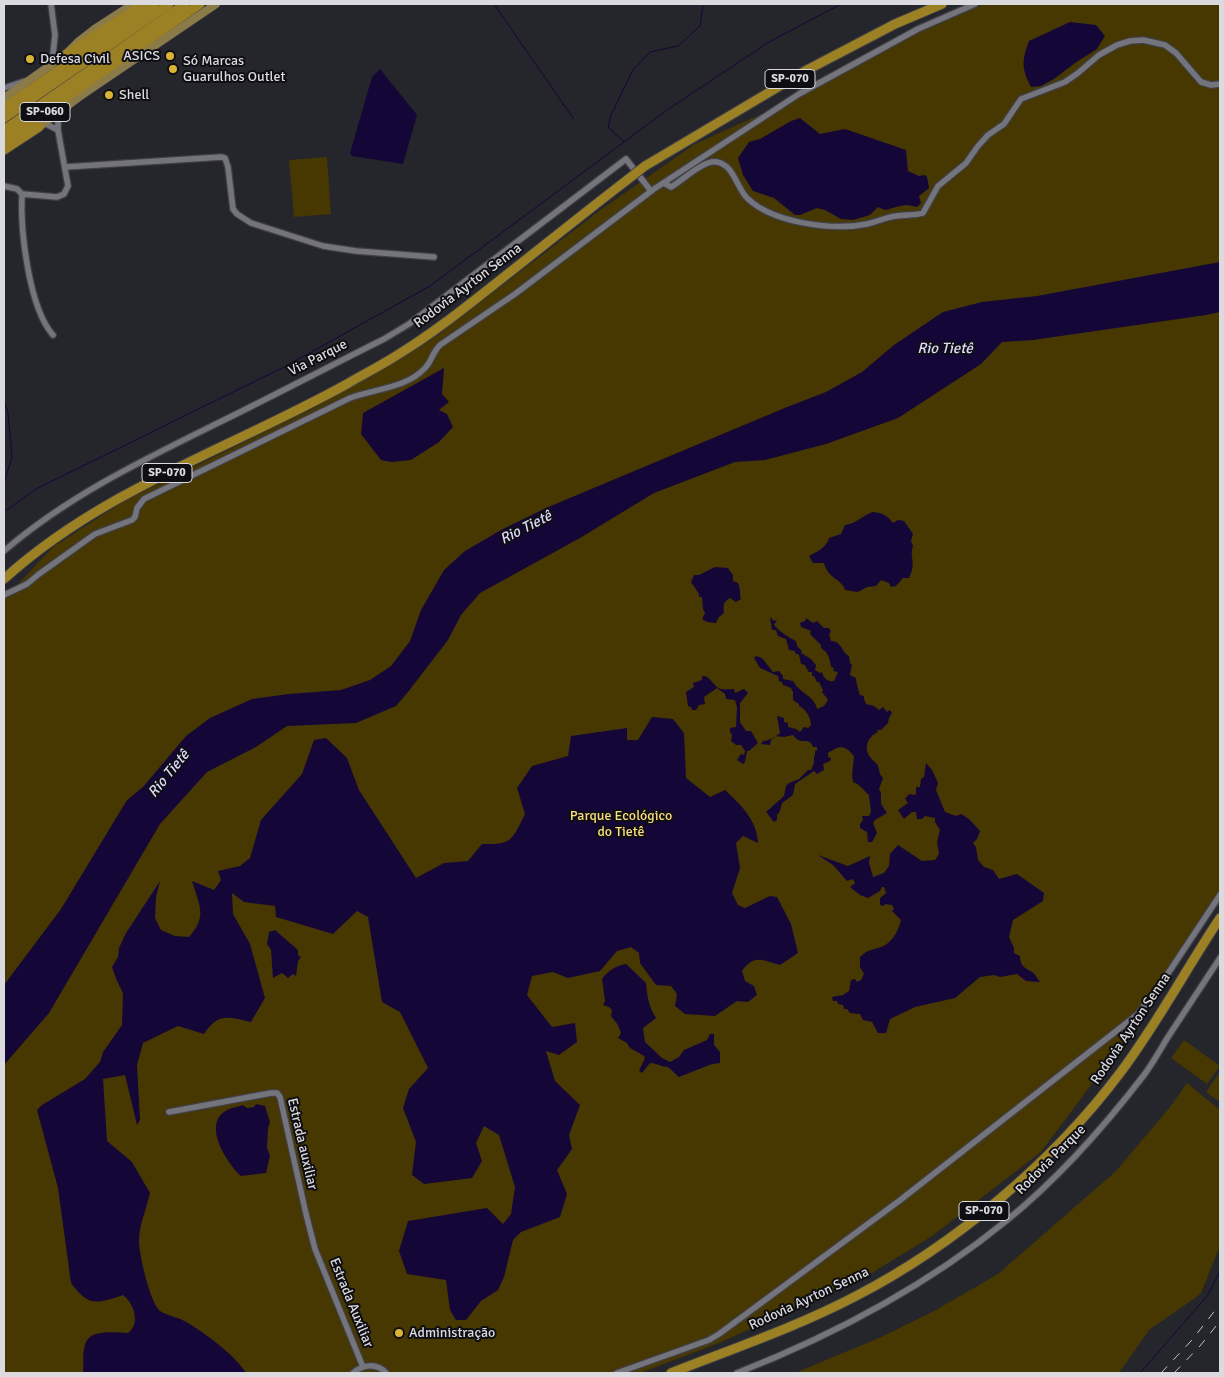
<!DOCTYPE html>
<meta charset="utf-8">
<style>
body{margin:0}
#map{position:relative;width:1224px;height:1377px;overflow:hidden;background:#25252c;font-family:Signika,sans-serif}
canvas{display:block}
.frame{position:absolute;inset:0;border:5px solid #dadadf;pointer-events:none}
</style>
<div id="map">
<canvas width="1224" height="1377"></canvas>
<div class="frame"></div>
</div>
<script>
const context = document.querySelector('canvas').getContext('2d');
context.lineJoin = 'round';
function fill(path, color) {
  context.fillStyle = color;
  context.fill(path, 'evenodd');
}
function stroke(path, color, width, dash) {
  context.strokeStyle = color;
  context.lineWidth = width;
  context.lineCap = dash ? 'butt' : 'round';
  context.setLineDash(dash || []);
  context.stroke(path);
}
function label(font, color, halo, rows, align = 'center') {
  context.font = font + ' Signika,sans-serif';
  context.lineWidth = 4;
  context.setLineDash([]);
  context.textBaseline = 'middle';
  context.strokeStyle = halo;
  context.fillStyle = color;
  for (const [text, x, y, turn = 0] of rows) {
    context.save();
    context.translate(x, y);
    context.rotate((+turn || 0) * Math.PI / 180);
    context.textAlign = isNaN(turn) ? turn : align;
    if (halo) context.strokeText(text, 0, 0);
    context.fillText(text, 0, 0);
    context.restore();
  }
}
fill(new Path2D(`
 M984,4h236v886l-97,152 -82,110 -109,84 -70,43 -143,64 -79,30h-636v-774l49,-52 73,-47 190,-93 122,-72 161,-124 96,-67 113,-51 48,-28 69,-35z
 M327,157l4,57 -37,3 -5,-57z
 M1184,1040l36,26 -13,18 -36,-26z
 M1220,1072v30l-14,-10z
 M1187,1083l33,27v136l-19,47 -6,5 -46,32 -30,43h-324l86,-36 53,-26 64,-37 118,-103 54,-64z`), '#473801');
fill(new Path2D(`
 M1070,22l26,3 9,11 -8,13 -22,14 -21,16 -13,7 -10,1c-10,-19 -9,-27 -2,-46z
 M380,69l37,46 -14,49 -51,-8 -2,-3 22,-76z
 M800,118l20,16 25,-5 61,21 2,21 11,5 6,-1 2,2 2,11 -10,8 2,7 -4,4c-14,-4 -18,0 -32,3l-7,-3 -8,8 -17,5 -12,-1 -16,-9 -8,-2 -17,7h-5l-21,-17 -21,-7 -10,-16 -5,-17 11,-16 11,-3 31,-18z
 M1220,262v50l-14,3 -173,25 -31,2 -21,22 -83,54 -72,26 -61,16 -30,2 -81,31 -74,45 -100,55 -19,22 -13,25 -40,52 -12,14 -40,17 -69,3 -31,21 -49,25 -47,52 -111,189 -45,52v-80l57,-76 66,-109 16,-13 43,-51 24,-18 42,-19 37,-5 52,-4 29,-10 21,-14 19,-25 11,-31 23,-40 21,-19 36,-21 45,-22 241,-101 39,-15 36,-20 32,-27 49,-33 39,-10 55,-6z
 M444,368l-2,26 7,8 -10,8 8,4 6,13 -14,15 -28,18 -20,2 -10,-2 -20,-26 2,-21z
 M873,512c9,1 14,3 20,11l5,-3 6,1 9,13 -2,7 2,5c-4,12 4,16 -4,32h-6l-7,8 -5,1 -2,-4 -8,-3 -5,6 -9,1 -9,5 -13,-2c-3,-11 -17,-11 -21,-27h-11l-4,-7c9,-5 17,-8 20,-18l12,-4 4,-9c11,-1 18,-10 28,-13z
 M715,567l13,1 5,7v6l5,2c3,5 1,10 3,16l-5,3 -6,-4c-7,4 -7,7 -6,15l-5,4 -3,6 -9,-1 -5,-3 3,-6 -2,-4 -1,-12h-3v-3l-8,-12 3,-7h5z
 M770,617l4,4 3,-1 -3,5c7,8 14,12 22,16l1,5 5,5 -1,2 10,6 5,6 -1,5 5,3 2,-1c1,6 6,10 12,9l4,-9 -5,-1 1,-3 -3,-1c-1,-8 -3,-15 -10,-19v-3l-11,-11 1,-3 -10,-4 -1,-4 5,-2 1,-3 7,5 4,-2 7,7h5l2,4 -2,2 2,7c11,0 10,11 18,15l1,7 2,2 -2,10 6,3c0,3 3,15 4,17l4,1v3l2,5 8,2 5,4 4,-3 4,5 3,-2 2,3 -3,5 -1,5 -7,7h-4l1,2c-11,5 -15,17 -7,26 1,2 4,4 6,6 3,5 1,9 6,14l-4,11 2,4v11l6,9 -12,7 -2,3 4,10 -5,9h-4l-1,-10 -7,-4v-4l3,-4 -1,-4h7l2,-4 -2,-17c-6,-5 -8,-10 -16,-13l-1,-6 2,-20c-10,-11 -13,-11 -26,-3v4l3,1 -1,3 -7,3 1,6 -7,4 -3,-3 -19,13 -2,11 -11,8 -2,8 -3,4v5l-3,2 -8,-10 18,-16 2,-10 3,-3 10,-4 9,-9h3l3,-7v-8l1,1v-5l2,-1v-3h-4c-3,-9 -9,-4 -15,-7 -2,-1 -3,-3 -5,-5l-9,2 -8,-1 -5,4 -1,5 -9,-1 2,-3c6,0 12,-4 17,-8l-3,-17 7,2v4l4,1v4l8,2 4,3 4,-5 4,1 3,-3c0,-7 -5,-16 -12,-19v-2l-6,-4v-8l-2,-4 -8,-3 -1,-3 -3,-1 -1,-5 -18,-8 -6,-10 2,-2 6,2 11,14 6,-1 4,5v3l10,2c6,12 22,15 24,28l7,-3 4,-6 -6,-8 1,-2 -4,-8h-2l-3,-6h-2v-4h-4l1,-2 -1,1 -3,-6 -4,-1 -2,-9 -4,-2v-2l-6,-1 -3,-11 -8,-3 -2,-6h-4z
 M702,676h3c7,3 9,11 16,13 4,1 10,0 13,0l1,4 9,-4 4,4 -8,10v19l6,9h5l7,12 -9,8h-2l-2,11 -2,2 -6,-4 4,-6 3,1 1,-4 -4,-6h-5l-5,-4 1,-6 -2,-3v-4l6,-1 1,-20 -2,-7 -9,-1 -1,-5 -8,-6 -13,9 1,7 -6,1 -3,5h-4l-1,-3 -3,-1 -2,-14 8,-5 -1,-4 9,-3z
 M652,717l21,2 11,14 2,45 24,19 15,-7c16,15 32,30 33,53l-15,-7 -7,7 4,25 -8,25 6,12 7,3 25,-12 7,1 14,27 7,29 -18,12c-18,-5 -26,-11 -38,6l3,10 9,5 3,9 -9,7 -11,-1 -22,15 -30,-2 -10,-8 2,-12 -6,-8 -15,-1 -16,-22 -1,-10 -8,-6 -14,4 -17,20 -32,7 -15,-6 -21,4 -5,19 25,32 23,-4 2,19 -18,13 -13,-4 9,30 25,24 -11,30 3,14 -15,21 10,24 -7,23 -39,15 -8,8 -9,37 -6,13 -17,11 -15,19h-10l-6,-10 -4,-30 -39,-6 -8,-23 9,-30 79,-13 16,16 8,-10 4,-27 -16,-52 -15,-9 -8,17 6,18 -10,17 -48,6 -12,-9 4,-33 -13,-34 6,-19 19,-21 -28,-56 -18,-10 -14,-85 -11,-6 -24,23 -57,-17 -1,-11 -31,-4 -12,-9 1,21 17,30 15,54 -14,24c-22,-5 -33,-10 -47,12l-26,-8 -35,17 -6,22 3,55 -3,5 -12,-50 -22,4 4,62 25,21 18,31c-3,14 -10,30 -11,45 -1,13 11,65 21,73 5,4 21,7 28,12 19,12 47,32 58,50h-163c1,-9 -1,-20 2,-28 4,-17 31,-12 43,-12 13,-9 6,-30 -5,-38 -27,9 -34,12 -52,-12l-13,-95 -21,-78 5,-5 43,-26 15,-17 3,-10 19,-27 1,-32 -6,-12 -5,-14 6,-10 1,-9 7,-15 34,-52 -4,16 -1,21 6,12 14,6 14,1c19,-21 10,-32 3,-56l22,9 7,-10 -3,-9 22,-5 10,-8 11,-38 41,-46 12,-34 12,-2 21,20 12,32 57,88 28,-15 24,-2 14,-17c30,1 30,-4 43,-30l-8,-26 15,-22 36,-10 3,-20 56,-8v12h11z
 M926,763l6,7 6,13 -2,7 9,22 11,4 5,-2 8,5 11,12 -3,8 -4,4 3,4 2,13 6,7 9,3 6,9 18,-5 27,19 -1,8 -30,19 -4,17 5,11v5l6,3c0,9 4,12 12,16 3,2 5,6 8,10l-14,-1 -9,-7 -17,3 -6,-2 -14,2 -25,21 -40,9 -25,12 -4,14h-8l-6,-11 -9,-2 -3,-6 -10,-1 -3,-4h-3l-1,-4 -5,-1 -1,-3h-4l-1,-4 11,-2 6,-4 2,-11 4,-1 2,3 4,-2 3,-6 -4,-7v-10c8,-7 8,-6 18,-9 14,-4 20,-16 23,-28l-9,-9 2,-2 -2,-4 -7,-1 -1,2 -4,-1v-7l6,-5 -2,-6h-2l-2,4 -12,7 -8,-3 -10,-8 5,-4 -2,-4 -6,2 -14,-16 -15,-10 30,11 22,-10 -1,7 4,14 11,-4 5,-7 1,-12 8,-9 24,16 13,-1 4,-6 -2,-12 3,-12 -5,-8v-4l-10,-2 -3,3h-5l-1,-7h-4l-8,7 -6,-9 10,-7 -3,-4 4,-5 5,1 2,-1v-7h4l1,-8 3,-2z
 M275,930l23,20v5l3,2 -3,4 -2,15 -3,-2 -5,4 -6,-5 -9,5 -2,-28 -4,-6 2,-12z
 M626,964l20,19c1,12 3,25 10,35l-13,10 2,14 17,16 8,4 9,-5 5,-7 23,-10 3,-6h4v11l6,7v11l-8,1 -33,13 -11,-10c-7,0 -11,-4 -18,-4l-8,10 -3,-2 6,-13 -1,-2 -14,-8 -3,-5 -9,-5 3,-5 -3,-8 -7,-9 1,-6 -3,-3 -6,-2 2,-4 -3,-22c7,-9 13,-13 24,-15z
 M256,1104l9,2 5,16 -2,6 -1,20 3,8 -4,17 -25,3c-13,-12 -38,-49 -17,-64 5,-4 13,-5 19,-7l4,3 7,-1z`), '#150638');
stroke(new Path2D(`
 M494,4l79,114
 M624,142l-16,-15 3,-12 22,-45 17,-18 28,-6 22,-20 3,-22
 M4,400l4,13 4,44 -8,26
 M4,512l32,-23 250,-123 144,-80 237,-176 102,-68 72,-38
 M1140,1373l68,-78 12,-24`), '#150638', 1);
const minor = new Path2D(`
 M51,4l4,31 -3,29
 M4,88l21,-7
 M44,123l14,7
 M65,167l157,-10 3,1 3,9 5,42 4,5 14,9 72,23 33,5 78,6
 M664,183l7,4c11,-6 33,-28 46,-25 17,3 20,27 31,37 26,24 85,32 119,25 10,-2 19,-7 29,-8 9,-2 18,0 27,-3l15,-27 28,-23 12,-17 10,-11 16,-11 17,-25 44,-17 13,-9 21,-18 18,-10 13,-4 13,-1 22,5 11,8 25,29 10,3 9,-1
 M4,186l13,3 5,5 35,3 7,-3 4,-8 -10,-56v-17
 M22,194c-2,36 7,114 31,141
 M4,551c64,-55 139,-91 214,-128 55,-27 110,-56 166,-84l25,-15 217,-165 25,32
 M4,595l23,-11 12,-10 56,-40 37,-14 3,-3 2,-9 7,-9 206,-101c24,-9 57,-10 75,-30 7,-7 7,-15 15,-23l75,-51 139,-105 145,-95 119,-65 57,-25
 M169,1112l102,-19h6l3,4 26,117 9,35 48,118
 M353,1373c10,-9 24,-10 33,0
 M617,1373l92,-33 10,-6 180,-133 239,-187 23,-30 59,-89
 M737,1373c97,-38 188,-86 269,-152 52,-42 98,-94 138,-146 9,-12 16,-25 24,-38 18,-27 35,-53 52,-79`);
const major = new Path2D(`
 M4,98l61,-43 13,-13 18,-14 37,-24
 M35,130l44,-33 137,-93`);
const highway = new Path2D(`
 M65,55l77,-50
 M4,108l150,-104
 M4,118l165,-114
 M4,130l181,-126
 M4,141l196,-137
 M4,150l35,-23
 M645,166l160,-95 90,-47 47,-20
 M4,579c99,-90 228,-131 343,-195 17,-10 35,-19 52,-30 36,-22 68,-48 101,-74 42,-33 84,-67 127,-100
 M671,1373c61,-24 126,-46 185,-77 99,-51 197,-134 264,-223 37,-49 66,-104 100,-155`);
stroke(minor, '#403f45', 8);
stroke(major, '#403f45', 9);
stroke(highway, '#403f45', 11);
stroke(minor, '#74747d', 5.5);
stroke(major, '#8b7b48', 8);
stroke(highway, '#9b8024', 9);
stroke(new Path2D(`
 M1161,1373l31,-33 28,-36
 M1174,1373l26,-27 20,-25`), '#c2c2c7', 1, [9, 9]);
const highwayBridge = new Path2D(`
 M627,180l18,-14`);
stroke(highwayBridge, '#403f45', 11, []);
stroke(highwayBridge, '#9b8024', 9);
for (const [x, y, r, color] of [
 [170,56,5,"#d9b434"],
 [30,59,5,"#d9b434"],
 [173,69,5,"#d9b434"],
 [109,95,5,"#d9b434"],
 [399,1333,5,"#d9b434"]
]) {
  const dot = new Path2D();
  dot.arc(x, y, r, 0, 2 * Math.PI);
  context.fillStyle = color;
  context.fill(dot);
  stroke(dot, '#0f0e12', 2);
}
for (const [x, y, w] of [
 [790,79,50],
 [45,112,50],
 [167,473,50],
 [984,1211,50]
]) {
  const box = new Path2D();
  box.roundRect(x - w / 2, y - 9.5, w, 19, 4);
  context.fillStyle = '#0f0e12';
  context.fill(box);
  stroke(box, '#dadadf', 1);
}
label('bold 12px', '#dadadf', null, [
 ["SP-070",790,79],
 ["SP-060",45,112],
 ["SP-070",167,473],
 ["SP-070",984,1211]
]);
label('14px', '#dadadf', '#0f0e12', [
 ["ASICS",160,56,"right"],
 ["Defesa Civil",40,59],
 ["Só Marcas",183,61],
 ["Guarulhos Outlet",183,77],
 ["Shell",119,95],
 ["Administração",409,1333]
], 'left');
label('14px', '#dadadf', '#0f0e12', [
 ["Rodovia Ayrton Senna",468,286,-37],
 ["Via Parque",318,358,-27],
 ["Rodovia Ayrton Senna",1131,1029,-56],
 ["Estrada auxiliar",302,1144,77],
 ["Rodovia Parque",1051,1160,-45],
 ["Rodovia Ayrton Senna",809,1299,-25],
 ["Estrada Auxiliar",351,1303,68]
]);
label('14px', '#fbdc7e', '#0f0e12', [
 ["Parque Ecológico",621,816],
 ["do Tietê",621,832]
]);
label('italic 15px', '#dcd9fc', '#0f0e12', [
 ["Rio Tietê",945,349],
 ["Rio Tietê",526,528,-27],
 ["Rio Tietê",169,774,-51]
]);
</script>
